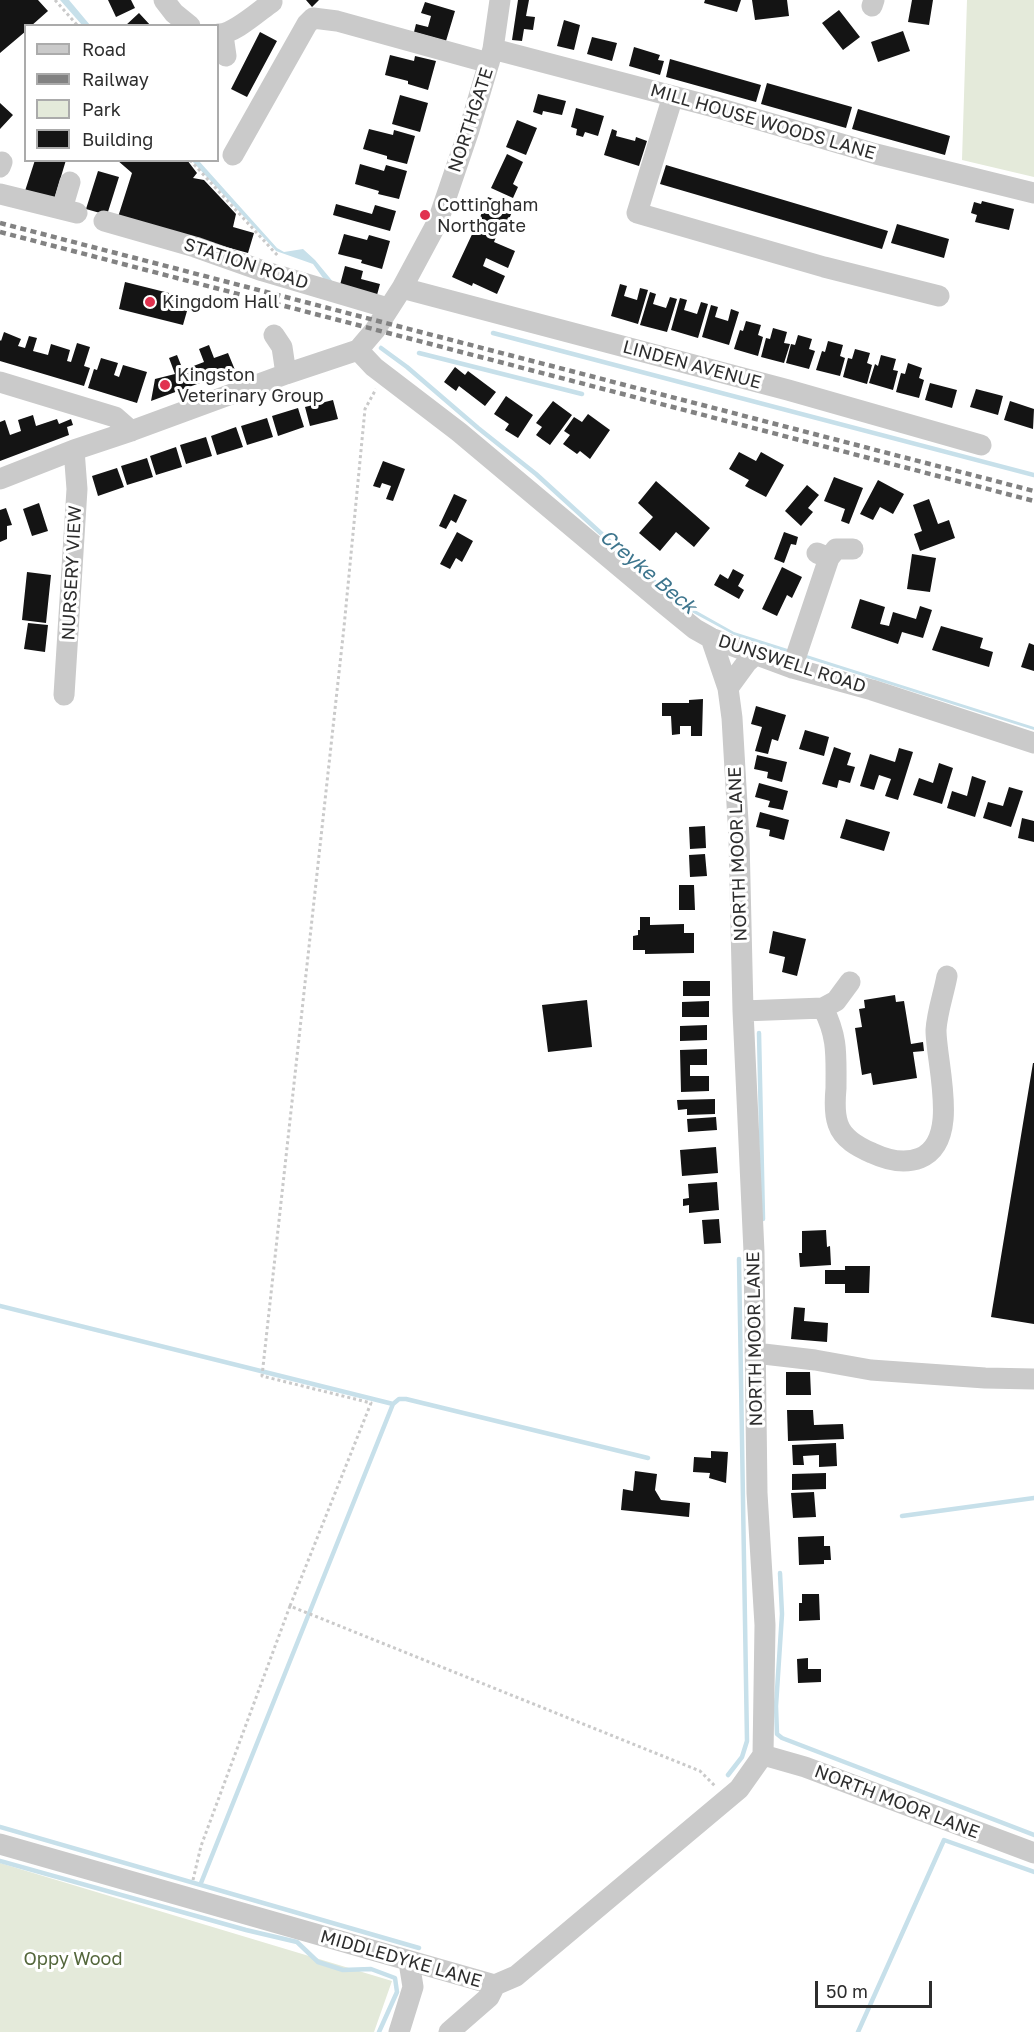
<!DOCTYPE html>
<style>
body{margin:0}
#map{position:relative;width:1034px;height:2032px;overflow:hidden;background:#fff;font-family:"Golos Text",sans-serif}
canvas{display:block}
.legend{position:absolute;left:24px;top:24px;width:195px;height:138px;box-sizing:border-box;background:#fff;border:2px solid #ababab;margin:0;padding:8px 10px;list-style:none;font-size:18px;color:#2d2d2d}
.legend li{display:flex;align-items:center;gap:12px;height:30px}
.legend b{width:30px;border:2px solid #ababab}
.scale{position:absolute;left:815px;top:1981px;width:117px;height:27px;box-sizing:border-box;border:3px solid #2d2d2d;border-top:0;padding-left:8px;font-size:18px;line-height:21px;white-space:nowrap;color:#2d2d2d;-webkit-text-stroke:4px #fff;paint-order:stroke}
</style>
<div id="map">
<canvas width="1034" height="2032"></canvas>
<ul class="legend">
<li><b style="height:8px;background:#cacaca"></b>Road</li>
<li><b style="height:8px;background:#828282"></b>Railway</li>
<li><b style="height:16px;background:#e4eada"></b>Park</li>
<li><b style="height:16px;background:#141414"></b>Building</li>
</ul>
<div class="scale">50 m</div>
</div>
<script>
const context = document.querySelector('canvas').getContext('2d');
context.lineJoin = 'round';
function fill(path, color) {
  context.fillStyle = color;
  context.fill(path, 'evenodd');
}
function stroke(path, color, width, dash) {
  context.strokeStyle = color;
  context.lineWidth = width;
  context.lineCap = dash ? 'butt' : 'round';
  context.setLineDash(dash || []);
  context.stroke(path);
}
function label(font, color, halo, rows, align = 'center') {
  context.font = font + ' "Golos Text",sans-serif';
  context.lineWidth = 6;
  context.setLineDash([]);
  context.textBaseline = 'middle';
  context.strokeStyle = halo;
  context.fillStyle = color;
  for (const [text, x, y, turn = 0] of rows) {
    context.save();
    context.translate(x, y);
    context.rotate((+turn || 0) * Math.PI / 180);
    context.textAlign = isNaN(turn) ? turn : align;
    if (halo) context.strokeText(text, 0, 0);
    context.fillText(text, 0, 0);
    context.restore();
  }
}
fill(new Path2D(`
 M967,0h67v177l-72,-17z
 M0,1863l392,118 -18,51h-374z`), '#e4eada');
fill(new Path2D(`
 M60,0h9l21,25h-8z
 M192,161h7l78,87 7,4 19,-3 12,11 19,23 -6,2 -15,-21 -37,-13z
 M686,605l48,27 300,95v3l-298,-94 -50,-27z`), '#c7e0ea');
stroke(new Path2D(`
 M493,333l541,142
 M381,348l26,19 71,61 58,46 125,114 28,21
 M419,353l163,41
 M759,1033l4,186
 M0,1306l393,98
 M902,1516l132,-18
 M780,1573l2,41 -6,92 1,28 5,4 252,97
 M728,1775l14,-18 5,-16 -8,-482
 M0,1827l419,121
 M0,1861l246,69 51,12 21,20 25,8 28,-1 24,9 2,14 -18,40
 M201,1883l192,-479 6,-5h7l242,59
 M858,2032l86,-192 90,32`), '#c7e0ea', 4.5);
fill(new Path2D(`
 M0,0h38l10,11 -17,15h-5v5l-26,22z
 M108,0h23l4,8 -19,9z
 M306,0h13l-7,7z
 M518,0h11l-3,16 9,1 -2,13 -9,-1 -2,12 -10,-1z
 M705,0h36l-4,12 -33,-9z
 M752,0h35l2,16 -34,4z
 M912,0h21l-4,25 -21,-3z
 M425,2l30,9 -9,30 -32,-9 2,-8 12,3 3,-11 -10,-3z
 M839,10l21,27 -17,13 -21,-27z
 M139,13l12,13h-26z
 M564,20l16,5 -6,25 -17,-4z
 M903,31l7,20 -32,11 -7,-20z
 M260,32l17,9 -30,56 -16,-8z
 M592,37l25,6 -5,18 -25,-7z
 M634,47l26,8 -2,5 6,1 -4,14 -31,-9z
 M390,55l24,6 1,-5 21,5 -8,29 -20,-6v-3l-23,-6z
 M670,59l91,26 -5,17 -90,-25z
 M767,83l85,24 -6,21 -85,-24z
 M538,94l28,7 -4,14 -19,-4 -1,4 -9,-3z
 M400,95l28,8 -8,29 -28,-8z
 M0,103l13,12 -13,14z
 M576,108l28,8 -6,20 -13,-4 -2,5 -7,-2 1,-6 -6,-2z
 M858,109l92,27 -5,19 -93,-26z
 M517,120l20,8 -11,27 -20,-8z
 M369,129l24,6 1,-5 21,6 -8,28 -20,-5v-3l-24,-7z
 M612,129l5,2 -1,5 19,5 1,-4 11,4 -8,25 -35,-11z
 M507,154l16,8 -10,22 5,3 -5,11 -22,-10z
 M35,160h31l-12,40 -29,-9z
 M117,160h70l10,13 -4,5 11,2 32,34 -3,13 21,6 -6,20 -130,-36 14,-44z
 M360,164l24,7 2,-6 21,6 -8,28 -21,-5 1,-3 -24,-7z
 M666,165l222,66 -6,18 -222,-65z
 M98,171l21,6 -12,38 -21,-6z
 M488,197l13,5 -2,4 13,6 -8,19 -25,-11z
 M982,201l32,8 -5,21 -34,-8 2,-7 -6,-2 3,-11 7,2z
 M336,204l36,10 3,-9 21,6 -6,20 -57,-16z
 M897,224l52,15 -5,19 -53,-15z
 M475,228l21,9 -2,5 21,9 -7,17 -22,-10 -3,8 22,10 -8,18 -24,-11 -1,3 -20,-9z
 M344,234l23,6 2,-5 21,6 -8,28 -21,-6 1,-3 -24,-6z
 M345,266l18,5 -2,8 19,5 -3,11 -37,-10z
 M125,282l56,14 -3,13 9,2 -4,14 -64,-16z
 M620,284l7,2 -3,10 13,4 3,-12 8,2 -10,34 -27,-8z
 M650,292l6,2 -3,10 13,4 4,-11 7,2 -10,33 -27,-7z
 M680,298l7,2 -3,10 13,4 4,-12 7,2 -10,34 -27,-8z
 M711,305l7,2 -3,10 13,4 3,-12 8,3 -10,33 -27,-8z
 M746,321l15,4 -3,10 5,2 -5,19 -24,-7 6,-19 3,1z
 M773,328l14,4 -3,11 6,1 -6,19 -23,-6 5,-19 4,1z
 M4,332l17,7 -3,7 7,2 4,-12 8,2 -4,13 15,4 3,-11 19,6 -3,11 4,1 6,-19 13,4 -6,19 6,2 -6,18 -84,-25v-21l1,1z
 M798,335l14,4 -3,10 6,2 -6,18 -23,-6 5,-19 4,1z
 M828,341l15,4 -3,11 5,2 -5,18 -24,-6 6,-19 3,1z
 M209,345l5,13 14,-5 7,17 -84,31 4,-22 20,-5 -6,-16 8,-3 6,15 21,-8 -5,-13z
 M855,349l15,4 -3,10 5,2 -5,19 -24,-7 5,-19 4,1z
 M881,355l15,4 -3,11 5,1 -5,19 -24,-7 6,-19 3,2z
 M101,358l17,5 -4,12 5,2 4,-12 24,7 -10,31 -49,-15 6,-19 3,1z
 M908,363l14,5 -3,10 5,2 -5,18 -23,-6 5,-19 4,1z
 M455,367l10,8 3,-4 28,21 -11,14 -26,-20 -3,5 -12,-9z
 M930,383l27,7 -5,18 -27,-8z
 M976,389l27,7 -5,19 -28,-8z
 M506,396l27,19 -15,23 -13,-8 4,-6 -15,-10z
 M333,400l5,19 -28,7 -5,-19z
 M553,401l19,14 -22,30 -14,-10 6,-8 -6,-4z
 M1010,401l24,8 -1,20 -29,-9z
 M298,408l6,19 -26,9 -6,-20z
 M588,414l22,16 -20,29 -10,-8 -3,3 -14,-10 7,-9 -6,-4 10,-14 8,5z
 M33,415l3,11 21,-7 2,5 12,-5 2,6 -6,2 2,8 -69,26v-39l5,-2 5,15 11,-4 -3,-11z
 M267,418l6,19 -26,8 -6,-19z
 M236,427l7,20 -26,8 -6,-19z
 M206,437l6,19 -26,8 -6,-19z
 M176,447l6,20 -26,8 -6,-19z
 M739,452l17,9 5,-9 23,13 -18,32 -21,-11 4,-6 -20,-11z
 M147,458l6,19 -26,8 -6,-19z
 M383,461l22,8 -12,32 -7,-2 5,-13 -9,-3 -2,5 -7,-2z
 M117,468l7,19 -26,9 -6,-20z
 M834,477l29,11 -14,36 -8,-3 4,-12 -21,-8z
 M878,480l26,14 -11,20 -13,-7 -7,13 -13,-6z
 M656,481l54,47 -16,19 -18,-15 -16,19 -21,-18 14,-16 -15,-14z
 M807,485l12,10 -11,13 5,4 -12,14 -16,-15z
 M454,494l13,6 -11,23 -5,-3 -5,9 -7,-3z
 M929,499l9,25 11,-4 6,18 -35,13 -6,-17 8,-3 -9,-26z
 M39,503l9,28 -16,5 -9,-27z
 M6,508l6,17 -5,1v13l-7,3v-32z
 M457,532l16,9 -11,21 -6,-4 -6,11 -10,-5z
 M784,532l14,5 -2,8 -5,-1 -7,19 -10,-4z
 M912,554l24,4 -6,34 -23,-3z
 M782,567l20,10 -10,21 -5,-3 -10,21 -15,-7z
 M733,569l11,6 -6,11 6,4 -5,9 -25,-14 6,-11 8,5z
 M27,572l24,3 -5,48 -24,-3z
 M860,599l25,8 -5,17 9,2 4,-14 23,7 4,-13 12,4 -9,28 -21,-6 -4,12 -47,-16z
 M28,623l20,2 -3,27 -21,-3z
 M941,626l42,12 -3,10 13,4 -4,15 -57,-17z
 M1029,643l5,2v26l-13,-4z
 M703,699l-1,37h-11v-10h-11v8l-8,1 -1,-19h-9v-13h27v-3z
 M756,706l30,9 -8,26 -6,-2 -4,15 -13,-3 7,-24 -11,-3z
 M805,730l24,7 -5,19 -25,-7z
 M834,747l17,6 -4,12 8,2 -5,16 -11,-3 -2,8 -15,-4z
 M899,748l14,4 -15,48 -13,-4 6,-17 -12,-4 -5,15 -14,-4 10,-32 25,8z
 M757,755l30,7 -5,20 -15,-4 1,-6 -14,-3z
 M939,763l14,5 -11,36 -29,-9 6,-17 14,5z
 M972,776l14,5 -11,36 -28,-9 5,-17 15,5z
 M759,783l29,8 -5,19 -15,-3 2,-6 -15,-4z
 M1009,787l14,4 -12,36 -28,-9 5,-16 15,4z
 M760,812l29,8 -5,20 -15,-4 1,-6 -14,-3z
 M1022,818l12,3v21l-16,-4z
 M846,819l44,13 -6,19 -44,-13z
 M705,826l1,22 -16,1 -1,-22z
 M705,854l2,22 -17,1 -1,-22z
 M679,885h15l1,25h-16z
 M640,917h10v8l34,-1v9h10v20l-49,1v-4h-12v-14l5,-1v-5h2z
 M773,931l33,8 -9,37 -15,-4 3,-15 -16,-4z
 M683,981h27v15h-27z
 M895,995l1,7 8,-1 7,43 12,-2 1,9 -11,1 4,26 -44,7 -2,-12 -9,2 -7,-47 7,-1 -3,-18 6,-1 -1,-8z
 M587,1000l5,47 -44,5 -6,-47z
 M709,1001v16h-27v-15z
 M707,1025v15l-27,1v-15z
 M707,1049v16h-17v11h19v15l-28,1 -1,-42z
 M1033,1063h1v261l-43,-7z
 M715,1099v15l-28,1v-6l-9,1 -1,-10z
 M716,1117l1,13 -29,2 -1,-13z
 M716,1147l2,26 -36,3 -2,-26z
 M717,1182l2,28 -30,3v-8l-6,1v-7l6,-1 -1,-14z
 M719,1219l2,24 -17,1 -2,-24z
 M826,1230l1,17 3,-1 1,19 -31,2 -1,-14h3v-22z
 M845,1266h25l-1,27h-24v-9h-20v-14h20z
 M794,1307l11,1 -1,13 24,2 -1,19 -36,-3z
 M786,1372h24l1,23h-25z
 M787,1410h26l1,15 29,-1 1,15 -56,2z
 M836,1443l1,23 -18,1v-12l-16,1 1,9h-11l-1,-20z
 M711,1451l17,1 -2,31 -17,-5 1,-5 -17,-1 1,-15 17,1z
 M635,1471l22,3 -2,16 6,10 29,3 -1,14 -68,-7 2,-21 10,2z
 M826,1473v16l-34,1v-16z
 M814,1492l2,25 -23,1 -2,-25z
 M824,1536v10h6l1,14h-7v4l-25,1 -1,-28z
 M802,1594h17l1,26 -21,1v-18h3z
 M808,1658v11h13v13l-23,1 -1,-24z`), '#141414');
stroke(new Path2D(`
 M55,0l23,26
 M190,160l88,96
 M290,1606l81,-203 -109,-27 82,-749 21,-218 11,-20
 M193,1880l8,-34 89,-240 410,165 16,16`), '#cacaca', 3, [3, 3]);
stroke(new Path2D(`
 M164,0l10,13 16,13
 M872,6l2,-6
 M218,34c15,1 41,-23 54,-32
 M223,35l3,21
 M493,49l225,59 158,46 158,39
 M673,96l-36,117 187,54 115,29
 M233,155l74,-131 6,-6 24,3 152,42
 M0,167l2,-5
 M0,194l77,19
 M62,209l8,-27
 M104,221l91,26 68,24 125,37
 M402,288l386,102 193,55
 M274,335l8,12 4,27
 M358,350l16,17 85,65 204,171 32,26 16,9 81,30 80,22 162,53
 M0,382l115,35 16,14
 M0,479l74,-29 57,-19 155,-57 72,-24 17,-20 27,-42 36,-67 31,-91 24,-81 7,-49
 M817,553l12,5 7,-9h17
 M711,638l17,50 4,30 7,121 4,172 11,241 3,241 8,132 -2,130
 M792,668l37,-110
 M728,688l19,-26 8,-7
 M64,695l13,-206 -3,-39
 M823,1008c15,29 13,47 13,80 -1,11 -2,25 2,36 5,15 20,23 34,29 15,7 33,11 48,5 41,-17 16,-94 16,-128 1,-18 8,-37 11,-54
 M743,1011l80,-3 13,-7 14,-19
 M755,1353l60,7 56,10 114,8 49,1
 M763,1755l42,12 229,86
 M0,1844l495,141 21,-9 223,-187 24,-34
 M399,2032l14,-45 -4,-25
 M449,2032l40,-35 6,-12`), '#cacaca', 21);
stroke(new Path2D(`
 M0,223l1034,268
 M0,232l1034,269`), '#828282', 4.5, [6, 4.5]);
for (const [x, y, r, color] of [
 [425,215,6,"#e1324f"],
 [150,302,6,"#e1324f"],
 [165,385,6,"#e1324f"]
]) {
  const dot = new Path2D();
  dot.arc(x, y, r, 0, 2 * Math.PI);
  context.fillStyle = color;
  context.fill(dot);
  stroke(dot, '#fff', 2);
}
label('18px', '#2d2d2d', '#fff', [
 ["NORTHGATE",471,120,-72],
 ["MILL HOUSE WOODS LANE",763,122,16],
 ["STATION ROAD",246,264,18],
 ["LINDEN AVENUE",692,365,15],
 ["NURSERY VIEW",72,573,-87],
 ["DUNSWELL ROAD",792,664,18],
 ["NORTH MOOR LANE",738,854,-92],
 ["NORTH MOOR LANE",755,1339,-91],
 ["NORTH MOOR LANE",897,1802,21],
 ["MIDDLEDYKE LANE",401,1959,16]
]);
label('18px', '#2d2d2d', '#fff', [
 ["Cottingham",437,205],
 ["Northgate",437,226],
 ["Kingdom Hall",162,302],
 ["Kingston",177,375],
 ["Veterinary Group",177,396]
], 'left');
label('18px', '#54673c', '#fff', [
 ["Oppy Wood",73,1959]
]);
label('italic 20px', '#3d758d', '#fff', [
 ["Creyke Beck",648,572,40]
]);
</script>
